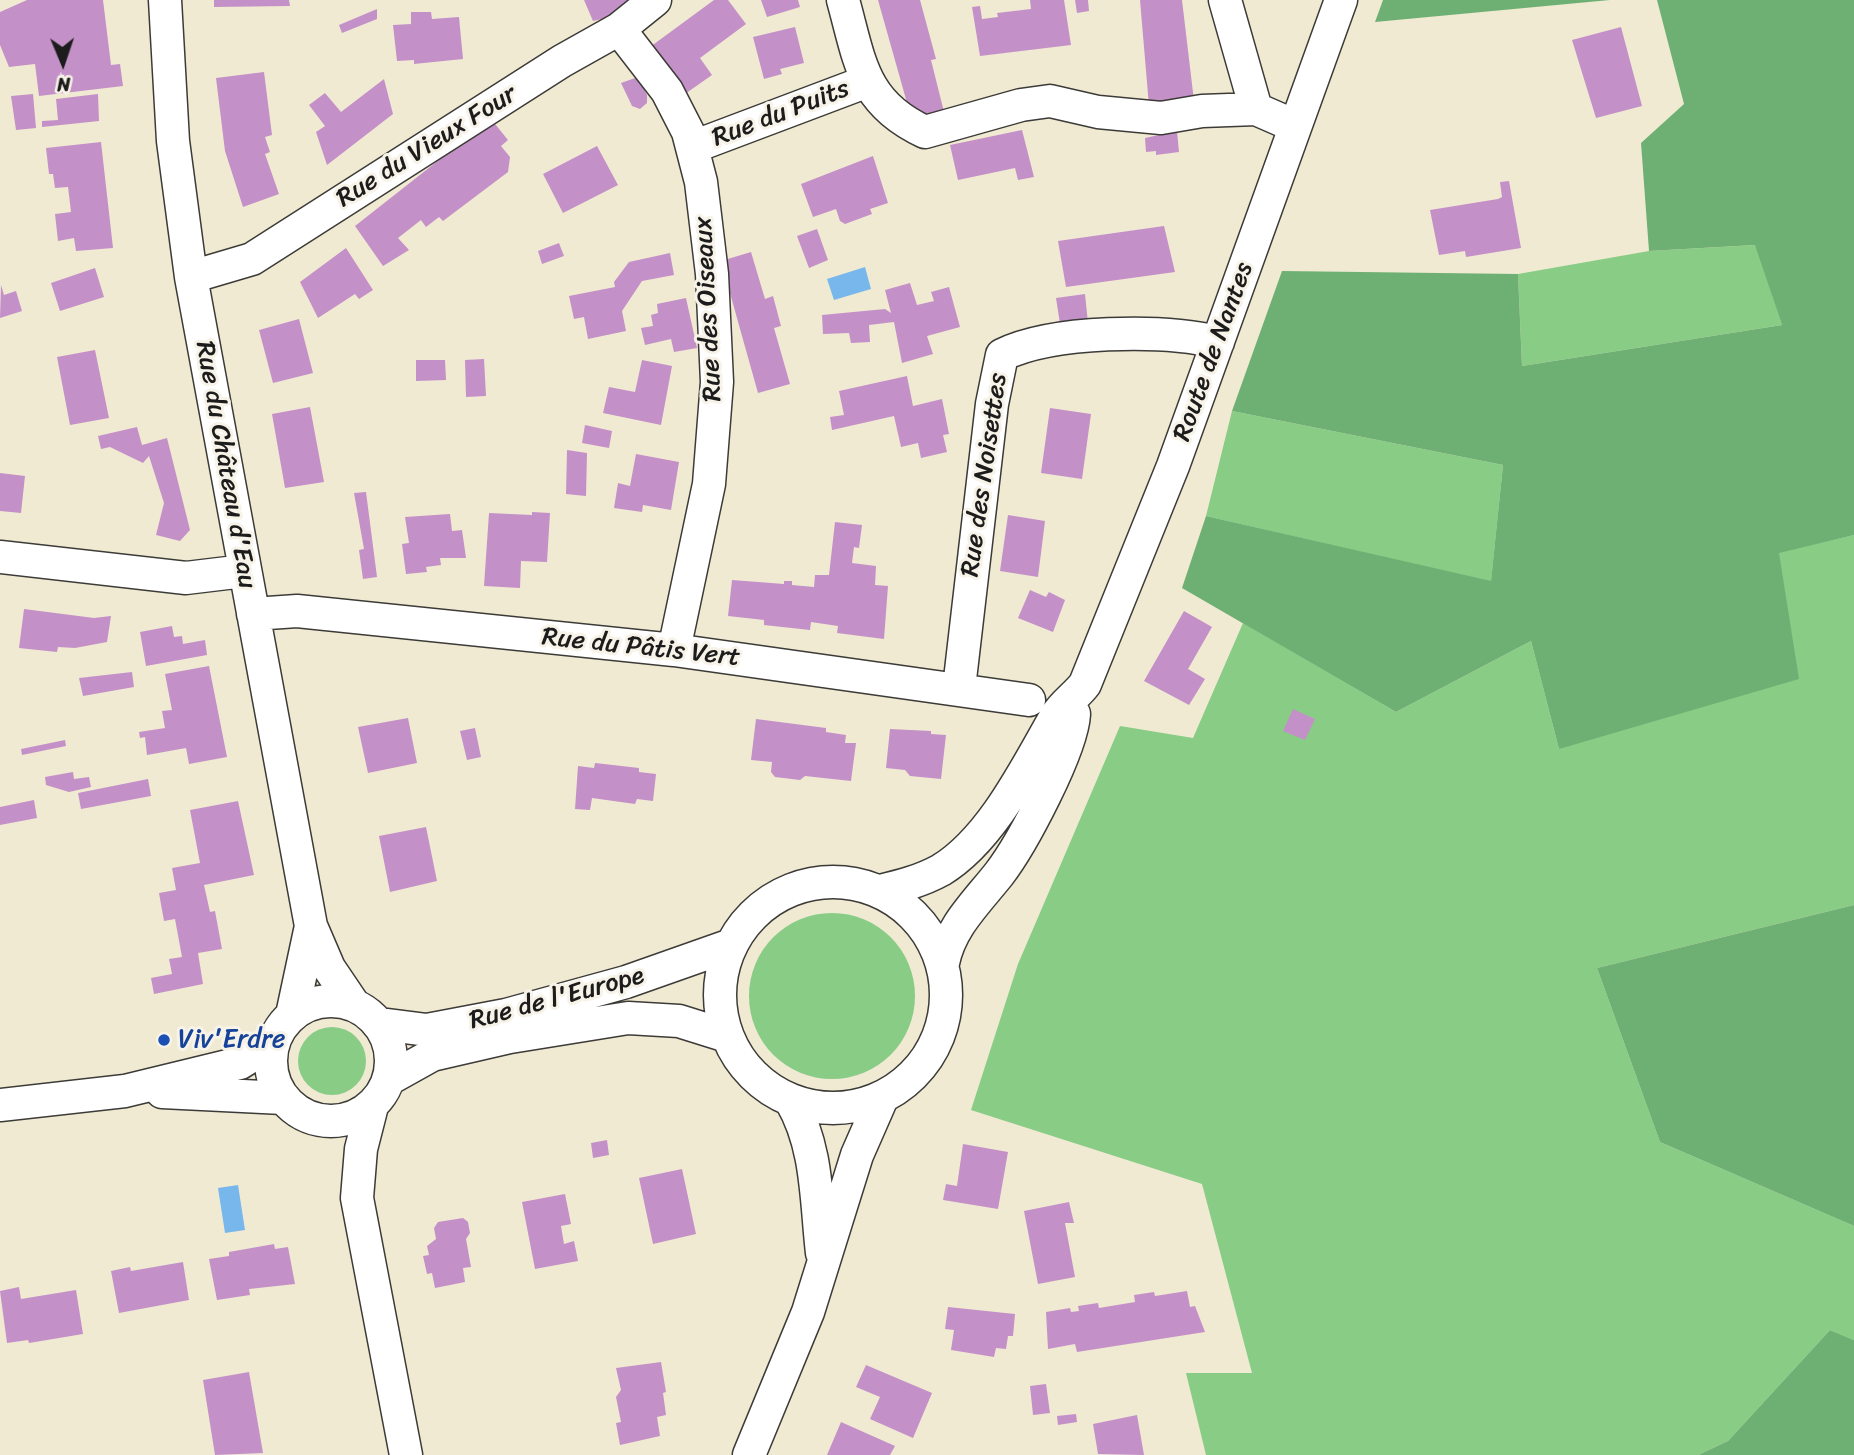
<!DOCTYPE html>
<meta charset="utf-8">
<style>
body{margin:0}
#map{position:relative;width:1854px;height:1455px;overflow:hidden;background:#f0ead3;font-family:Sriracha,sans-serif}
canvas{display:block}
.north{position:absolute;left:28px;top:28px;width:70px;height:70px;-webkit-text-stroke:5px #f7f3e8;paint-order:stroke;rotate:178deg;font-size:19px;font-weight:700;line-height:28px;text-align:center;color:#1c1c1c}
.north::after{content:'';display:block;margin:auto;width:24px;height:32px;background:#1c1c1c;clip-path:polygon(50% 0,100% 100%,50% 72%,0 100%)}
</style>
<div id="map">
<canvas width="1854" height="1455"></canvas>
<div class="north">N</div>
</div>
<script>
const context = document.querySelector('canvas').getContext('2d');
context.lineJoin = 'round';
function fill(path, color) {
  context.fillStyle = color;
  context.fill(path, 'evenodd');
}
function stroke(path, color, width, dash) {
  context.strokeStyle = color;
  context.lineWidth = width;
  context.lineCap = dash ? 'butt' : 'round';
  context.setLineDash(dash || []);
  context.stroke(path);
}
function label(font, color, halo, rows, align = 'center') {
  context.font = font + ' Sriracha,sans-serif';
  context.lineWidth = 6;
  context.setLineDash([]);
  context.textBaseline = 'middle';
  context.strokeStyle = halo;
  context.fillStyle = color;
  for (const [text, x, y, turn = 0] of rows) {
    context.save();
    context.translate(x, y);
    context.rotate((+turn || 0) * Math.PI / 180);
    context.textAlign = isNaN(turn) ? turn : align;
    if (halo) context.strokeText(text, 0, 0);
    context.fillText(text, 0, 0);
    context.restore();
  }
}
fill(new Path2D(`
 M1756,245l26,80 -260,41 -4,-92 131,-23z
 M1232,411l271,54 -12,117 -285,-66z
 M1854,535v370l-257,63 63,174 194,84v114l-24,-10 -102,111 -30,14h-492l-20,-82h66l-50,-189 -231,-74 47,-146 102,-238 73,12 50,-115 153,89 135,-71 28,108 220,-197z
 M749 996a83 83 0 1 1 166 0a83 83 0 1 1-166 0Z
 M298 1061a34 34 0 1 1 68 0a34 34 0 1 1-68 0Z`), '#88cc86');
fill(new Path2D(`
 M1383,0h227l-235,22z
 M1657,0h197v535l-75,18 20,126 -240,70 -28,-108 -135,71 -214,-124 24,-72 285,65 12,-116 -271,-54 50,-140 236,3 4,92 260,-41 -27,-80 -106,6 -8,-108 43,-39z
 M1854,905v321l-194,-84 -63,-174z
 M1830,1330l24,10v115h-156l30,-14z`), '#6eb073');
fill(new Path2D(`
 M865,267l6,22 -37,11 -7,-21z
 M238,1185l7,45 -20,3 -7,-45z`), '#78b7ec');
fill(new Path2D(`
 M27,0h76l8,65 9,-1 3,22 -84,10 -4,-32 -26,3 -9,-22v-33z
 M214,0h75l1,6 -76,1z
 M584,0h55l-28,17 -18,4z
 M714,0h14l18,24 -46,34 12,17 -27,19 -35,-47z
 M761,0h37l2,7 -33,10z
 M878,0h42l16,59 -5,1 14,56 -29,6 -7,-12z
 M1030,0h34l7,45 -91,11 -8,-49 8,-1 2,13 16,-2 -1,-4 34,-4z
 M1075,0h13l1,11 -12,2z
 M1140,0h42l12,101 -45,5z
 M377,9v10l-35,14 -3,-8z
 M411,12h20l1,7 27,-2 4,42 -49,5v-4l-17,1 -4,-36 18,-1z
 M795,27l9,36 -24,6 2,5 -18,5 -11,-42z
 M1621,27l21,79 -46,12 -24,-78z
 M264,72l8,63 -7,2 5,15 -5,2 14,40 -36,13 -18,-56 -9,-73z
 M638,77l9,18v8l-7,6 -8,-3 -11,-23z
 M384,79l9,35 -66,51 -11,-33 9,-6 -16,-21 16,-12 16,19z
 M33,94l3,34 -20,2 -5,-34z
 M98,94l1,27 -57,6v-6l16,-1 -2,-21z
 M491,119l17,21 -7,6 9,11 -2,15 -65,49 -4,-4 -13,10 -5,-7 -23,18 11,12 -26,16 -28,-40z
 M1022,130l12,47 -16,3 -3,-12 -57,12 -8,-35z
 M1177,131l2,21 -23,3v-4l-10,1 -1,-14z
 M101,142l12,106 -37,3 -2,-13 -16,3 -3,-27 16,-2 -3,-25 -13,1 -2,-14h-4l-3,-26z
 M597,146l21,39 -55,28 -20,-39z
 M873,156l15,47 -18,6 2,5 -27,10 -5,-3 -4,-12 -23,8 -12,-33z
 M1509,181l12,67 -55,9 -1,-6 -26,4 -9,-45 68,-11 4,-2 -2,-15z
 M1164,226l11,46 -109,15 -8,-46z
 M817,229l11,31 -19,8 -12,-32z
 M559,243l5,13 -22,8 -4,-13z
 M346,248l27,42 -14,9 -4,-5 -37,24 -18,-36z
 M751,252l14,47 8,-3 8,30 -7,2 16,56 -32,9 -37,-132z
 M670,253l4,22 -32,6 -20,30 4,20 -38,8 -4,-22 -10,2 -5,-23 46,-9 -1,-5 15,-20z
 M95,268l9,29 -44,14 -9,-28z
 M910,283l7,22 17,-4 -3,-9 18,-5 11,40 -33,9 6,18 -31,9 -8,-41 -25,3 1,17 -19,1 -2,-10 -26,1 -1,-19 63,-6 6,4 -6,-23z
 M1,285l3,10 12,-4 6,20 -22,7z
 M1085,294l3,29 -28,1 -4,-26z
 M686,298l11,50 -23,4 -3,-13 -26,6 -4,-17 12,-2 -2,-11 7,-2 -1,-9z
 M299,319l14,54 -40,10 -14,-53z
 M95,350l14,68 -39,7 -13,-68z
 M484,359l2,37 -20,1 -1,-37z
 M416,360h29l1,20 -30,1z
 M642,360l30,6 -11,59 -58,-12 6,-26 26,5z
 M907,376l6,30 29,-7 7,35 -6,1 4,17 -26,6 -3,-15 -17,4 -7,-31 -62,14 -2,-13 14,-2 -5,-24z
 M310,407l14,75 -39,6 -13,-74z
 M1050,408l41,6 -9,65 -41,-6z
 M585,425l27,6 -3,17 -27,-5z
 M137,427l5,18 25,-7 23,92 -10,11 -24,-6 8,-32 -15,-47 -6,7 -33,-16 -9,2 -3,-13z
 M567,450l20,3 -1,43 -20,-2z
 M636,454l43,8 -8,48 -28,-5 -1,7 -28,-4 4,-25 12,3z
 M0,473l25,3 -4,37 -21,-2z
 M366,492l11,85 -14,2 -4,-29 5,-1 -10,-56z
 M532,512l18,1 -3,49 -26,-1 -1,27 -36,-2 5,-73 43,2z
 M450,514l2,17 10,-1 4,28h-26l1,7 -15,2 1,5 -21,2 -4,-30 7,-1 -4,-26z
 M1008,515l37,6 -7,56 -38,-6z
 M835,522l27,3 -3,23 -5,-1 -2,16 24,3 -1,19 13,1 -4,53 -47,-6 1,-7 -27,-4 -1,8 -46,-5v-5l-36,-4 4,-36 52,4v-3h8v4l22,2 1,-12h14z
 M1030,590l16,7 3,-5 16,8 -12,32 -35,-14z
 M24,609l70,9 17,-2 -4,26 -32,6 -17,-1 -1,5 -38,-4z
 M1184,611l28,16 -24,42 17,10 -16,26 -45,-24z
 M172,626l2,11 8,-1 1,8 22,-4 2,15 -61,11 -6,-34z
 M209,666l18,91 -38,7 -3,-16 -39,7 -2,-18 -5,1 -1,-6 26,-4 -3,-17 10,-1 -7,-36z
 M132,672l2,15 -51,9 -4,-18z
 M1293,709l22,10 -10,21 -22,-9z
 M408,718l9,45 -49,10 -10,-46z
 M756,719l70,9v4l20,3 -1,8h11l-5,38 -46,-5 -5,4 -25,-3 -4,-5 1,-10 -21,-2z
 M475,728l6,29 -14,3 -7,-29z
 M890,729l41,2v3l15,1 -5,44 -31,-3 -5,-6 -19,-2z
 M65,740l1,6 -44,9 -1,-6z
 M595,763l44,5v4l17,2 -3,27 -16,-2 -2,5 -43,-6 -2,12 -15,-1 3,-43 16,2z
 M73,772l1,7 15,-2 2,10 -22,5 -23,-7 -1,-8z
 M148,779l3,17 -70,13 -3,-16z
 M34,800l3,18 -37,7v-18z
 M238,801l16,74 -50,10 6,27 5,-1 7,38 -24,4 5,31 -49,10 -3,-16 21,-4 -3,-15 13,-2 -7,-38 -11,2 -5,-28 17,-3 -4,-22 28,-5 -10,-53z
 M426,827l11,54 -47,11 -11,-56z
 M607,1140l2,15 -16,3 -2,-15z
 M963,1144l45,8 -10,57 -55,-9 3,-16 11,2z
 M682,1169l14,65 -43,10 -14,-66z
 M565,1194l6,30 -10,2 3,18 10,-3 4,20 -43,8 -13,-67z
 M1069,1202l5,21h-9l10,54 -37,7 -14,-73z
 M463,1218l5,4 2,11 -4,6 5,28 -8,1 2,14 -30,6 -3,-15 -5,1 -4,-18 6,-1 -2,-9 9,-7 -2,-11 4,-6z
 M274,1244l1,5 13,-2 7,37 -46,5 1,6 -33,5 -8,-41 20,-3v-4z
 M183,1262l6,38 -70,13 -8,-42 19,-4 1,4z
 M19,1287l2,12 55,-9 7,44 -54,9 -1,-3 -21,3 -7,-52z
 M1187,1291l3,16 5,-1 10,26 -128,20 -2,-8 -27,5 -2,-37 24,-4 1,4 8,-1 -1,-5 20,-3 1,5 36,-6 -1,-7 20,-3 1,4z
 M948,1307l67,7 -2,22h-5l-2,13 -10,-1 -2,9 -43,-7 3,-20 -9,-1z
 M661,1362l5,30 -3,1 3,22 -9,2 3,19 -40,9 -4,-22 5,-1 -5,-25 5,-7 -5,-22z
 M866,1365l66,28 -19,45 -43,-19 10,-22 -24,-10z
 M249,1372l14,81 -48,2 -12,-75z
 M1046,1384l4,29 -17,2 -3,-29z
 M1076,1414l1,8 -19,3 -1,-9z
 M1137,1415l7,40 -46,-1 -5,-30z
 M841,1422l54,24 -5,9h-63z`), '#c490c8');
const minor = new Path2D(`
 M165,0l8,141 18,136 120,649 18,42 25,37
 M843,0c17,61 19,103 82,132l96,-27 29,-4 48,11 63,6 41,-7 54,-2 39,17
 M1225,0l31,109
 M619,29l48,62 21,41 13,50 11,92 5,108 -8,102 -35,166
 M693,147l175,-66
 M191,277l61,-18 310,-198 57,-32 36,-29
 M0,557l186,21 58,-7
 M253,614l44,-3 377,39 355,50
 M959,688l33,-284 10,-49c51,-25 160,-26 216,-13
 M720 995a113 113 0 1 1 226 0a113 113 0 1 1-226 0Z
 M880,891c21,-5 41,-10 61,-21 51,-31 86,-104 115,-154 7,-12 21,-21 29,-32l88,-218 168,-466
 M943,963c7,-36 33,-60 56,-89 23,-30 73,-124 75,-160
 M271 1061a60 60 0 1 1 120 0a60 60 0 1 1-120 0Z
 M292,1015l19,-89
 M380,1024l47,6 79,-15 120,-33 105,-37
 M389,1079l43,-24 78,-18 118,-19 51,3 48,15
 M162,1092l121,6
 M791,1101c27,46 25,100 31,152
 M0,1105l125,-14 115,-28 34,-21
 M372,1106l-11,43 -4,49 49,257
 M749,1455l59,-143 49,-157 25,-57`);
stroke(minor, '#3c3b37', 35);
stroke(minor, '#fff', 32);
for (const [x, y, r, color] of [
 [164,1040,7,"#1a4fb4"]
]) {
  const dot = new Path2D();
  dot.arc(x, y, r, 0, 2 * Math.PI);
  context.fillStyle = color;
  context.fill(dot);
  stroke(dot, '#f7f3e8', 2.5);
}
label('26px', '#1c1c1c', '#f7f3e8', [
 ["Rue du Puits",781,114,-21],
 ["Rue du Vieux Four",427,147,-32],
 ["Rue des Oiseaux",709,309,-93],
 ["Route de Nantes",1214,352,-70],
 ["Rue du Château d'Eau",225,465,80],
 ["Rue des Noisettes",985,475,-82],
 ["Rue du Pâtis Vert",641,648,6],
 ["Rue de l'Europe",557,999,-15]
]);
label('26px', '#164399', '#f7f3e8', [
 ["Viv'Erdre",178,1040]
], 'left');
</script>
